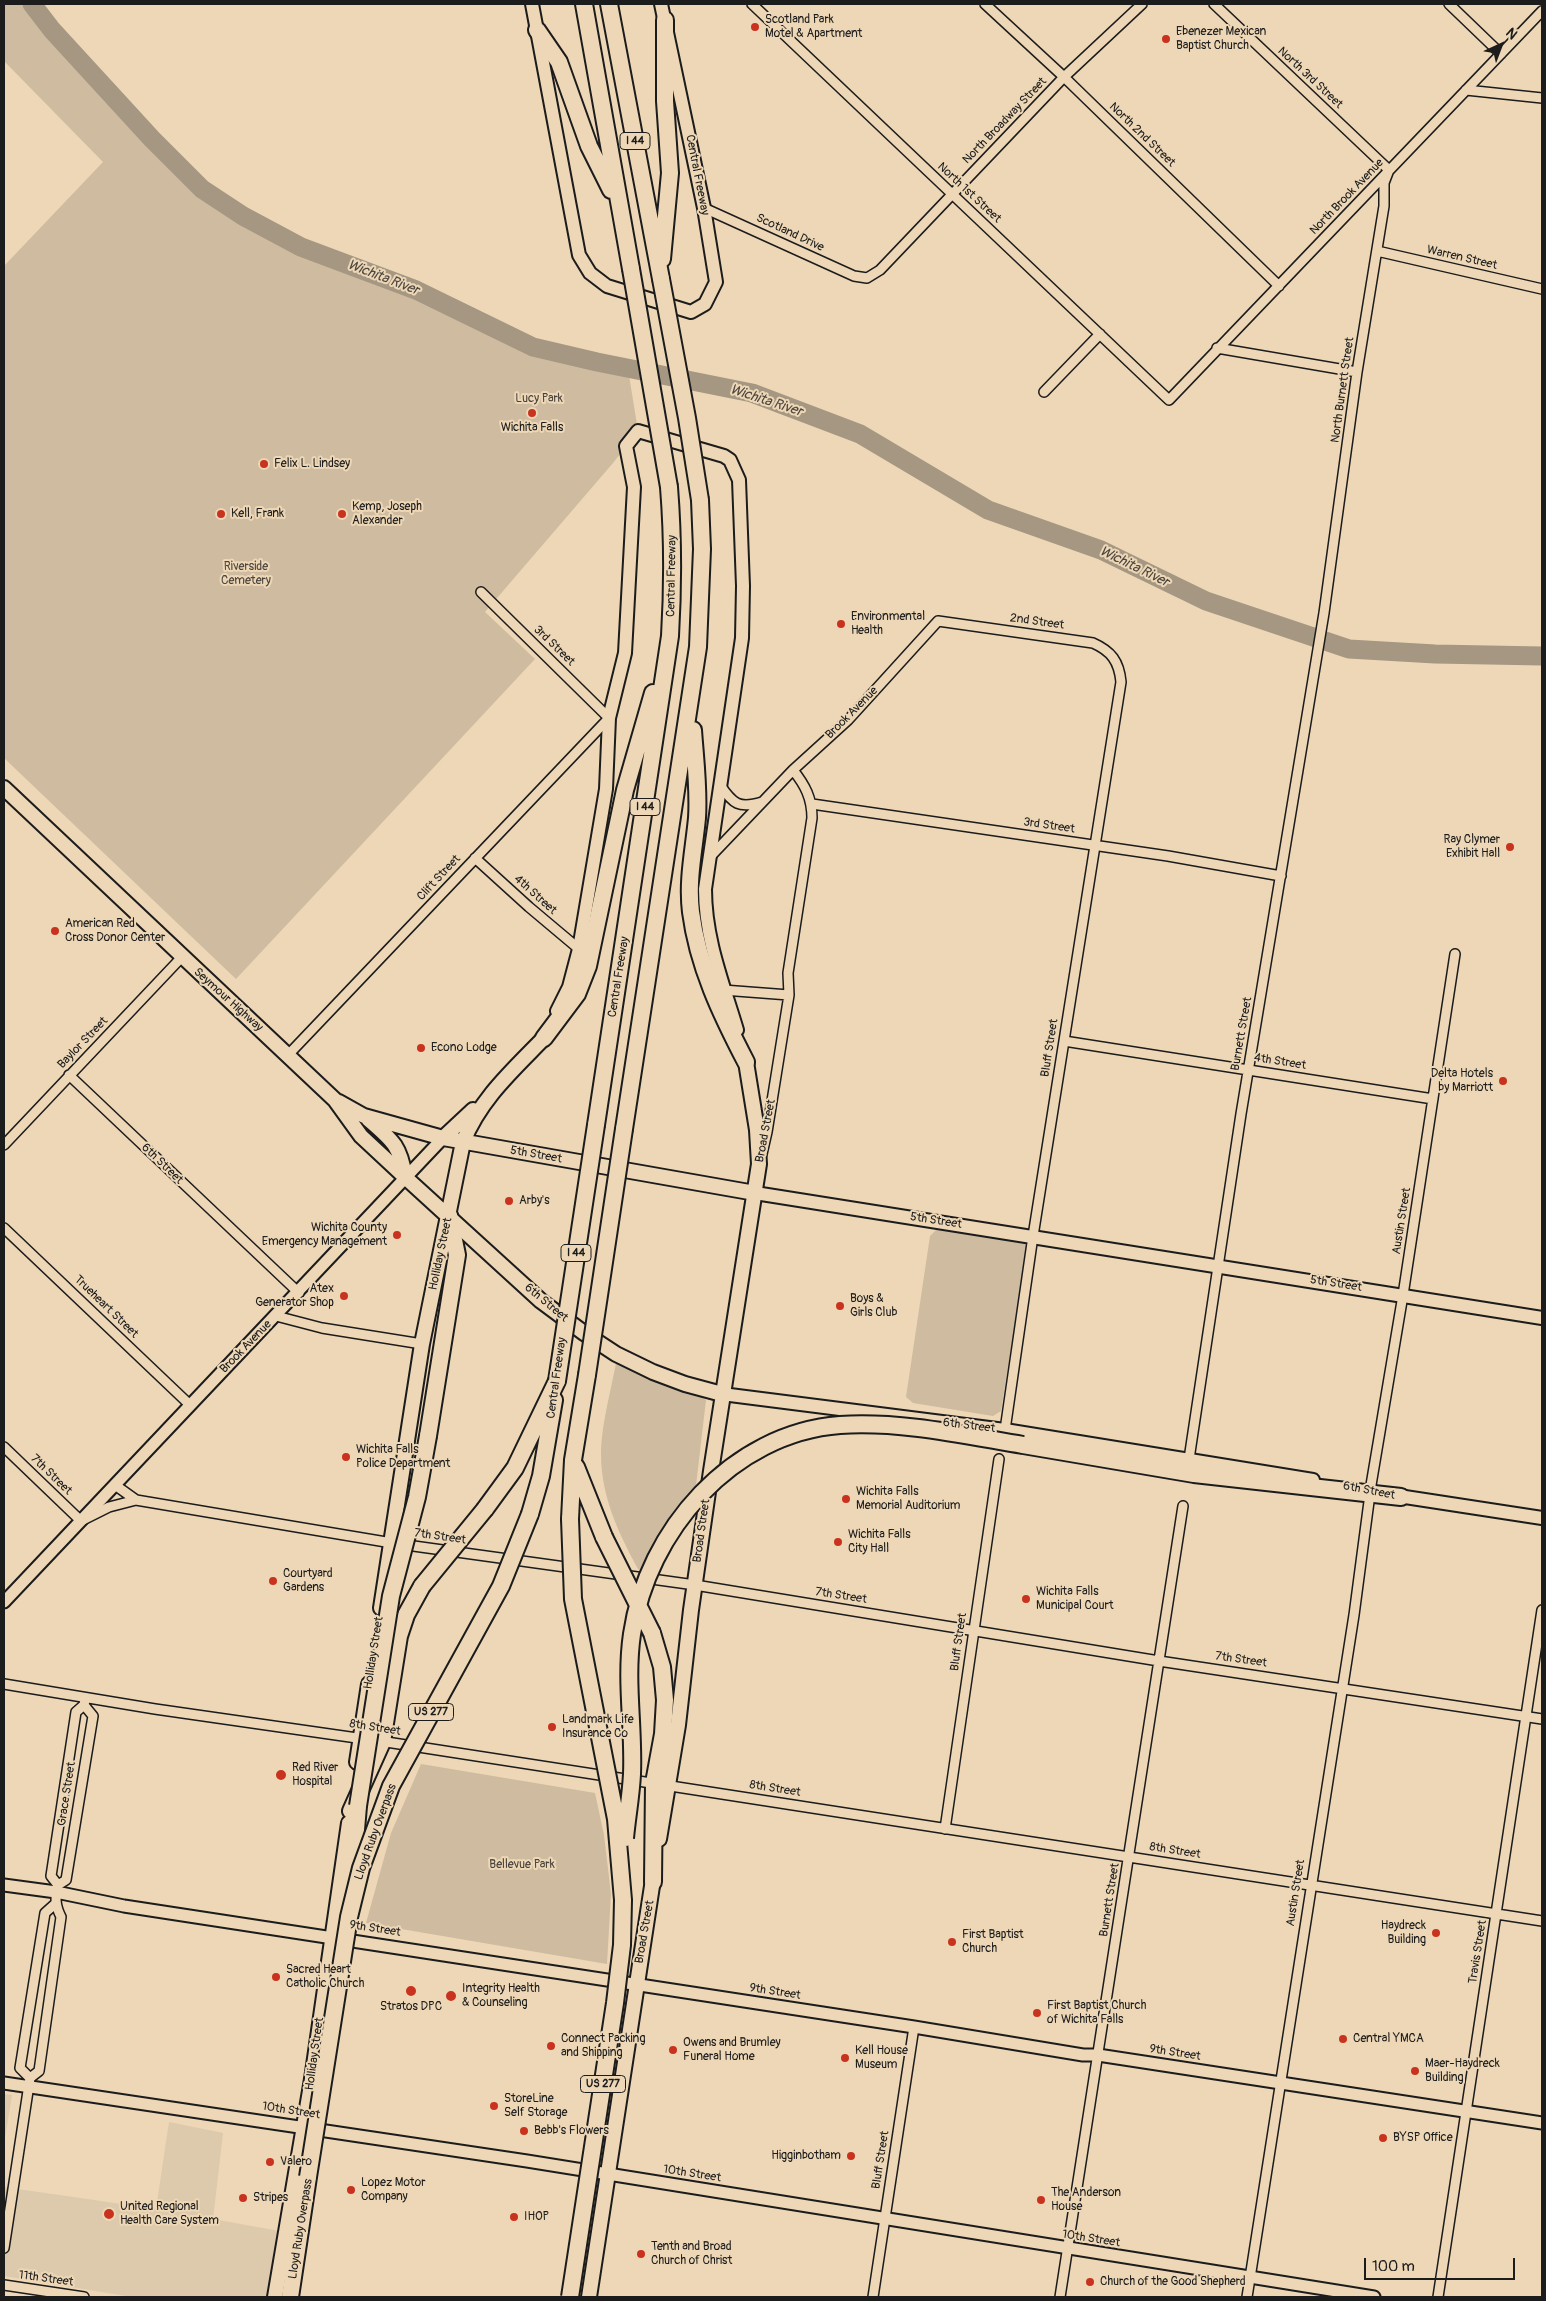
<!DOCTYPE html>
<style>
body{margin:0}
#map{position:relative;width:1546px;height:2301px;overflow:hidden;background:#edd7b6;font-family:Pangolin,sans-serif}
canvas{display:block}
.frame{position:absolute;inset:0;border:5px solid #1c1c1c;pointer-events:none}
.north{position:absolute;left:1476px;top:20px;width:50px;height:50px;-webkit-text-stroke:4px #edd7b6;paint-order:stroke;rotate:43deg;font-size:14px;font-weight:700;line-height:20px;text-align:center;color:#1c1c1c}
.north::after{content:'';display:block;margin:auto;width:18px;height:22px;background:#1c1c1c;clip-path:polygon(50% 0,100% 100%,50% 72%,0 100%)}
.scale{position:absolute;left:1364px;top:2258px;width:151px;height:22px;box-sizing:border-box;border:2px solid #1c1c1c;border-top:0;padding-left:6px;font-size:15px;line-height:18px;white-space:nowrap;color:#1c1c1c;-webkit-text-stroke:4px #edd7b6;paint-order:stroke}
</style>
<div id="map">
<canvas width="1546" height="2301"></canvas>
<div class="frame"></div>
<div class="north">N</div>
<div class="scale">100 m</div>
</div>
<script>
const context = document.querySelector('canvas').getContext('2d');
context.lineJoin = 'round';
function fill(path, color) {
  context.fillStyle = color;
  context.fill(path, 'evenodd');
}
function stroke(path, color, width, dash) {
  context.strokeStyle = color;
  context.lineWidth = width;
  context.lineCap = dash ? 'butt' : 'round';
  context.setLineDash(dash || []);
  context.stroke(path);
}
function label(font, color, halo, rows, align = 'center') {
  context.font = font + ' Pangolin,sans-serif';
  context.lineWidth = 4;
  context.setLineDash([]);
  context.textBaseline = 'middle';
  context.strokeStyle = halo;
  context.fillStyle = color;
  for (const [text, x, y, turn = 0] of rows) {
    context.save();
    context.translate(x, y);
    context.rotate((+turn || 0) * Math.PI / 180);
    context.textAlign = isNaN(turn) ? turn : align;
    if (halo) context.strokeText(text, 0, 0);
    context.fillText(text, 0, 0);
    context.restore();
  }
}
fill(new Path2D(`
 M4,2094l8,1 -8,49z
 M169,2122l54,11 -10,86 66,12 -10,66h-137l-128,-21v-89l152,22z`), '#ddc9ab');
fill(new Path2D(`
 M4,4h28l20,26 100,109 50,50 41,27 58,31 115,43 117,57 95,22 10,62 -25,32 -128,149 50,47 -299,320 -232,-221v-492l99,-104 -99,-101z
 M937,1229l87,14 3,5 -26,163 -8,5 -80,-13 -7,-6 24,-161z
 M616,1363l52,23 32,10 6,4 -11,94 -53,79 -4,-4c-20,-37 -37,-73 -37,-115 0,-27 10,-64 15,-91z
 M421,1764l174,29 9,42 7,59 -4,70 -241,-41 25,-90z`), '#cfbba0');
stroke(new Path2D(`
 M32,4l20,26 100,109 50,50 41,27 58,31 115,43 117,57 64,15 155,31 108,41 128,76 113,40 105,51 143,48 86,5 107,2`), '#a59782', 19);
const minor = new Path2D(`
 M752,4l417,396 373,-389
 M985,4l79,73 215,209
 M1449,4l52,50
 M1466,90l76,8
 M704,208l150,68 13,2 13,-8 184,-193 78,-73
 M1377,251l165,38
 M1217,348l140,24
 M1044,392l56,-58
 M720,785c13,19 19,24 42,17
 M812,804l356,52 113,20
 M710,857l83,-87 55,-50 90,-99 155,22c18,8 26,18 28,39l-88,554 -28,194
 M475,858l54,49 50,42
 M723,990l66,5
 M1064,1041l369,58
 M288,1055l321,-337 -128,-126
 M69,1075l230,218
 M4,1145l177,-187
 M762,1154l5,-22 22,-137 -1,-22 24,-155c0,-20 -7,-33 -19,-48
 M4,1228l186,177
 M276,1316l46,12 100,16
 M4,1447l77,74 28,-14 27,-7 256,43 303,42 464,76 383,58
 M1189,1459l52,-345 83,-501 33,-241 27,-166v-23l5,-13 -175,-166
 M115,1485l21,15
 M1370,1491l33,-196 52,-341
 M4,1684l151,25 209,30
 M380,1741l1162,180
 M945,1829l54,-370
 M58,1885l-7,-9 25,-164 8,-7 1,-5
 M30,2078l-10,-10 25,-155 10,-9
 M4,2248l26,-170 9,-7 22,-154c-6,-12 -6,-19 -3,-32l8,-5 27,-164 -9,-11
 M4,2285l80,12
 M873,2297l41,-270
 M1060,2297l123,-791
 M1247,2297l107,-682 16,-121
 M1438,2297l104,-687`);
const tertiary = new Path2D(`
 M4,1602l439,-464
 M4,1885l52,7 68,14 790,121 169,28h15l444,68
 M4,2083l523,78 847,136`);
const secondary = new Path2D(`
 M532,4l47,251 11,18 17,13 84,26 14,-8 11,-22 -12,-74 -43,-204
 M557,1011l12,-24 10,-38 27,-160 3,-71 16,-65 9,-166 -8,-41 12,-15 86,25 6,4 9,20 4,106 -1,52 -37,251c0,50 18,94 32,141
 M755,1193l787,125
 M722,1394l283,36 308,50
 M1392,1495l150,23`);
const primary = new Path2D(`
 M4,788l331,312 26,36 44,41 136,124 43,32 32,21 37,18 32,12 37,10
 M339,1102l25,14 79,22 312,55
 M368,1119c24,21 32,26 37,58
 M443,1138l30,-28
 M381,1608l41,-264 41,-202c17,-43 50,-72 81,-104
 M357,1762l12,-78
 M659,1839l19,-114 13,-115 20,-139 48,-307 -2,-34 -11,-68
 M275,2297l37,-218 37,-256
 M589,2297l65,-424`);
const motorway = new Path2D(`
 M584,4l47,265
 M609,4l52,275
 M537,30l22,32 30,84 22,44
 M662,259l8,-86 -5,-72v-81
 M693,730c2,29 6,59 4,88 -3,32 -10,62 -6,94 7,54 30,102 55,150
 M544,1038l33,-44 11,-28 37,-176 28,-97
 M596,1125l74,-489c3,-50 3,-99 -1,-149
 M624,1129l74,-482 4,-98 -2,-49
 M428,1436l29,-181 -8,-40
 M1023,1445l171,29 207,23
 M576,1467l28,70
 M485,1509l30,-41 42,-87
 M530,1514l11,-38 13,-76
 M570,1519l3,-59 14,-85
 M652,1633l10,34 3,33 -2,34 -9,49 -1,99
 M351,1811l31,-69 17,-106 7,-21 16,-29
 M351,1889l7,-83
 M290,2297l18,-120`);
stroke(minor, '#1c1c1c', 12);
stroke(tertiary, '#1c1c1c', 15);
stroke(secondary, '#1c1c1c', 16);
stroke(primary, '#1c1c1c', 18);
stroke(motorway, '#1c1c1c', 20);
stroke(minor, '#edd7b6', 9);
stroke(tertiary, '#edd7b6', 11);
stroke(secondary, '#edd7b6', 12);
stroke(primary, '#edd7b6', 14);
stroke(motorway, '#edd7b6', 16);
const motorwayBridge = new Path2D(`
 M631,269l38,218
 M661,279l26,139 13,82
 M587,1375l37,-246
 M557,1381l39,-256
 M604,1537l48,96
 M422,1586l63,-77
 M358,1806l33,-210 26,-99 11,-61
 M625,1838c2,-21 6,-43 7,-64 2,-47 -7,-93 0,-140 15,-103 100,-201 208,-209 61,-4 123,10 183,20
 M308,2177l41,-260 12,-49 30,-82 110,-200 29,-72
 M570,2297l45,-294 7,-58 1,-45 -7,-81 -43,-220 -3,-80`);
stroke(motorwayBridge, '#1c1c1c', 20, []);
stroke(motorwayBridge, '#edd7b6', 16);
for (const [x, y, r, color] of [
 [755,27,5,"#c8321e"],
 [1166,39,5,"#c8321e"],
 [532,413,5,"#c8321e"],
 [264,464,5,"#c8321e"],
 [221,514,5,"#c8321e"],
 [342,514,5,"#c8321e"],
 [841,624,5,"#c8321e"],
 [1510,847,5,"#c8321e"],
 [55,931,5,"#c8321e"],
 [421,1048,5,"#c8321e"],
 [1503,1081,5,"#c8321e"],
 [509,1201,5,"#c8321e"],
 [397,1235,5,"#c8321e"],
 [344,1296,5,"#c8321e"],
 [840,1306,5,"#c8321e"],
 [346,1457,5,"#c8321e"],
 [846,1499,5,"#c8321e"],
 [838,1542,5,"#c8321e"],
 [273,1581,5,"#c8321e"],
 [1026,1599,5,"#c8321e"],
 [552,1727,5,"#c8321e"],
 [281,1775,6,"#c8321e"],
 [1436,1933,5,"#c8321e"],
 [952,1942,5,"#c8321e"],
 [276,1977,5,"#c8321e"],
 [411,1991,6,"#c8321e"],
 [451,1996,6,"#c8321e"],
 [1037,2013,5,"#c8321e"],
 [1343,2039,5,"#c8321e"],
 [551,2046,5,"#c8321e"],
 [673,2050,5,"#c8321e"],
 [845,2058,5,"#c8321e"],
 [1415,2071,5,"#c8321e"],
 [494,2106,5,"#c8321e"],
 [524,2131,5,"#c8321e"],
 [1383,2138,5,"#c8321e"],
 [851,2156,5,"#c8321e"],
 [270,2162,5,"#c8321e"],
 [351,2190,5,"#c8321e"],
 [243,2198,5,"#c8321e"],
 [1041,2200,5,"#c8321e"],
 [109,2214,6,"#c8321e"],
 [514,2217,5,"#c8321e"],
 [641,2254,5,"#c8321e"],
 [1090,2282,5,"#c8321e"]
]) {
  const dot = new Path2D();
  dot.arc(x, y, r, 0, 2 * Math.PI);
  context.fillStyle = color;
  context.fill(dot);
  stroke(dot, '#edd7b6', 2);
}
for (const [x, y, w] of [
 [635,141,30],
 [645,807,30],
 [576,1253,30],
 [431,1712,45],
 [603,2084,45]
]) {
  const box = new Path2D();
  box.roundRect(x - w / 2, y - 8.5, w, 17, 4);
  context.fillStyle = '#edd7b6';
  context.fill(box);
  stroke(box, '#1c1c1c', 1);
}
label('bold 11px', '#1c1c1c', null, [
 ["I 44",635,141],
 ["I 44",645,807],
 ["I 44",576,1253],
 ["US 277",431,1712],
 ["US 277",603,2084]
]);
label('12px', '#1c1c1c', '#edd7b6', [
 ["Scotland Park",765,20],
 ["Motel & Apartment",765,34],
 ["Ebenezer Mexican",1176,32],
 ["Baptist Church",1176,46],
 ["Wichita Falls",532,428,"center"],
 ["Felix L. Lindsey",274,464],
 ["Kemp, Joseph",352,507],
 ["Alexander",352,521],
 ["Kell, Frank",231,514],
 ["Environmental",851,617],
 ["Health",851,631],
 ["Ray Clymer",1500,840,"right"],
 ["Exhibit Hall",1500,854,"right"],
 ["American Red",65,924],
 ["Cross Donor Center",65,938],
 ["Econo Lodge",431,1048],
 ["Delta Hotels",1493,1074,"right"],
 ["by Marriott",1493,1088,"right"],
 ["Arby's",519,1201],
 ["Wichita County",387,1228,"right"],
 ["Emergency Management",387,1242,"right"],
 ["Atex",334,1289,"right"],
 ["Generator Shop",334,1303,"right"],
 ["Boys &",850,1299],
 ["Girls Club",850,1313],
 ["Wichita Falls",356,1450],
 ["Police Department",356,1464],
 ["Wichita Falls",856,1492],
 ["Memorial Auditorium",856,1506],
 ["Wichita Falls",848,1535],
 ["City Hall",848,1549],
 ["Courtyard",283,1574],
 ["Gardens",283,1588],
 ["Wichita Falls",1036,1592],
 ["Municipal Court",1036,1606],
 ["Landmark Life",562,1720],
 ["Insurance Co",562,1734],
 ["Red River",292,1768],
 ["Hospital",292,1782],
 ["Haydreck",1426,1926,"right"],
 ["Building",1426,1940,"right"],
 ["First Baptist",962,1935],
 ["Church",962,1949],
 ["Sacred Heart",286,1970],
 ["Catholic Church",286,1984],
 ["Integrity Health",462,1989],
 ["& Counseling",462,2003],
 ["First Baptist Church",1047,2006],
 ["of Wichita Falls",1047,2020],
 ["Stratos DPC",411,2007,"center"],
 ["Connect Packing",561,2039],
 ["and Shipping",561,2053],
 ["Central YMCA",1353,2039],
 ["Owens and Brumley",683,2043],
 ["Funeral Home",683,2057],
 ["Kell House",855,2051],
 ["Museum",855,2065],
 ["Maer-Haydreck",1425,2064],
 ["Building",1425,2078],
 ["StoreLine",504,2099],
 ["Self Storage",504,2113],
 ["Bebb's Flowers",534,2131],
 ["BYSP Office",1393,2138],
 ["Higginbotham",841,2156,"right"],
 ["Valero",280,2162],
 ["Lopez Motor",361,2183],
 ["Company",361,2197],
 ["The Anderson",1051,2193],
 ["House",1051,2207],
 ["Stripes",253,2198],
 ["United Regional",120,2207],
 ["Health Care System",120,2221],
 ["IHOP",524,2217],
 ["Tenth and Broad",651,2247],
 ["Church of Christ",651,2261],
 ["Church of the Good Shepherd",1100,2282]
], 'left');
label('12px', '#1c1c1c', '#edd7b6', [
 ["North 3rd Street",1310,78,43],
 ["North Broadway Street",1005,121,-46],
 ["North 2nd Street",1142,135,44],
 ["Central Freeway",697,175,79],
 ["North 1st Street",969,193,43],
 ["North Brook Avenue",1347,197,-46],
 ["Scotland Drive",790,233,25],
 ["Warren Street",1462,258,13],
 ["North Burnett Street",1343,390,-82],
 ["Central Freeway",672,576,-89],
 ["2nd Street",1037,622,8],
 ["3rd Street",554,646,44],
 ["Brook Avenue",852,713,-45],
 ["3rd Street",1049,826,8],
 ["Clift Street",439,878,-47],
 ["4th Street",535,895,42],
 ["Central Freeway",619,977,-81],
 ["Seymour Highway",228,1000,42],
 ["Burnett Street",1242,1034,-80],
 ["Baylor Street",83,1043,-46],
 ["Bluff Street",1050,1048,-81],
 ["4th Street",1280,1062,9],
 ["Broad Street",766,1131,-79],
 ["5th Street",536,1155,10],
 ["6th Street",162,1164,44],
 ["5th Street",936,1221,9],
 ["Austin Street",1402,1221,-81],
 ["Holliday Street",441,1254,-78],
 ["5th Street",1336,1284,9],
 ["6th Street",546,1303,40],
 ["Trueheart Street",106,1307,44],
 ["Brook Avenue",246,1347,-46],
 ["Central Freeway",557,1378,-82],
 ["6th Street",969,1426,7],
 ["7th Street",51,1475,44],
 ["6th Street",1369,1491,11],
 ["Broad Street",702,1531,-82],
 ["7th Street",440,1537,8],
 ["7th Street",841,1596,9],
 ["Bluff Street",959,1642,-82],
 ["Holliday Street",374,1653,-81],
 ["7th Street",1241,1660,8],
 ["8th Street",375,1728,9],
 ["8th Street",775,1789,9],
 ["Grace Street",67,1794,-81],
 ["Lloyd Ruby Overpass",376,1832,-70],
 ["8th Street",1175,1851,9],
 ["Austin Street",1296,1893,-81],
 ["Burnett Street",1110,1900,-81],
 ["9th Street",375,1929,9],
 ["Broad Street",645,1932,-80],
 ["Travis Street",1478,1952,-81],
 ["9th Street",775,1992,9],
 ["9th Street",1175,2053,9],
 ["Holliday Street",315,2054,-82],
 ["10th Street",291,2111,9],
 ["Bluff Street",881,2160,-81],
 ["10th Street",692,2174,9],
 ["Lloyd Ruby Overpass",301,2229,-81],
 ["10th Street",1091,2239,9],
 ["11th Street",46,2279,8]
]);
label('12px', '#49443d', '#edd7b6', [
 ["Lucy Park",539,399],
 ["Riverside",246,567],
 ["Cemetery",246,581],
 ["Bellevue Park",522,1865]
]);
label('italic 14px', '#4c4740', '#edd7b6', [
 ["Wichita River",383,278,21],
 ["Wichita River",766,401,18],
 ["Wichita River",1134,567,26]
]);
</script>
